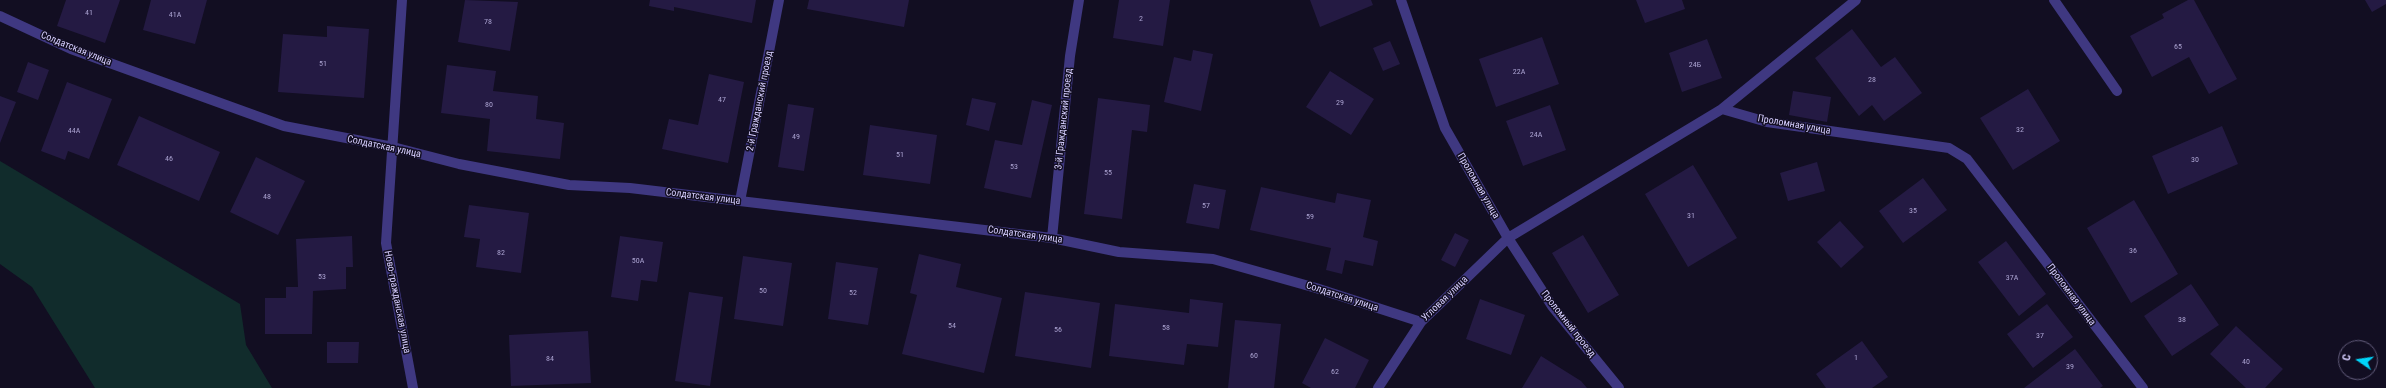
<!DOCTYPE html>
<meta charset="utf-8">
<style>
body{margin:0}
#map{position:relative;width:2386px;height:388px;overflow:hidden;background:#120e22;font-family:"Roboto Condensed",sans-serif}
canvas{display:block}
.north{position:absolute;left:2338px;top:340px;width:40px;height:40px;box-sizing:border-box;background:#120e22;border:1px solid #615b7a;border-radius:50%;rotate:283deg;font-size:11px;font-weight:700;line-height:16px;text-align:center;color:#d7cfff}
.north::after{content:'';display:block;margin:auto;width:14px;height:18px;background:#00d5fa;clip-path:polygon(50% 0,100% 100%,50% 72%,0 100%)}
</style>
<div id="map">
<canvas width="2386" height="388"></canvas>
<div class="north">С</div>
</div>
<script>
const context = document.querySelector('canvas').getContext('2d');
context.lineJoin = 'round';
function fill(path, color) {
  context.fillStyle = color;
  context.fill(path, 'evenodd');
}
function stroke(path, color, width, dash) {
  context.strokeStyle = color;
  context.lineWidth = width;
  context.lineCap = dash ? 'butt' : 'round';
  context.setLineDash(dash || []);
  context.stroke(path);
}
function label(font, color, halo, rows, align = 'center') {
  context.font = font + ' "Roboto Condensed",sans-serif';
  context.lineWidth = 3;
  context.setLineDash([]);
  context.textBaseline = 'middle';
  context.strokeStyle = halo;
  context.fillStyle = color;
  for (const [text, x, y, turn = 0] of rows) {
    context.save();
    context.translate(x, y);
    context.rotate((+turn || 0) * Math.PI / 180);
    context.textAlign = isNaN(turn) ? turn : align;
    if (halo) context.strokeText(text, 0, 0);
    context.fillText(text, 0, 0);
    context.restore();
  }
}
fill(new Path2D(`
 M0,161l240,143 6,41 26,43h-177l-63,-101 -32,-23z`), '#112c2c');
fill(new Path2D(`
 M66,0h54l-15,43 -48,-17z
 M151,0h56l-12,44 -52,-14z
 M465,0l53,2 -8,49 -52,-9z
 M650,0h106l-4,23 -78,-16v4l-25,-5z
 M809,0h100l-5,27 -97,-18z
 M1119,0h51l-7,46 -50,-8z
 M1310,0h61l2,5 -53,22z
 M1636,0h46l3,9 -40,14z
 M2188,0h6l43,79 -28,15 -20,-37 -37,20 -22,-41 34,-18 -2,-4z
 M2365,0h21v4l-14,8z
 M327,26l42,3 -5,69 -86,-6 5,-58 44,3z
 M1852,29l29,38 14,-10 27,36 -38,28 -12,-16 -13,11 -44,-58z
 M1542,37l17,47 -63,23 -17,-48z
 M1707,39l15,39 -40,14 -13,-39z
 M1390,41l10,23 -17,7 -10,-23z
 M1193,50l20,4 -12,57 -37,-9 10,-45 17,4z
 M28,62l21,8 -11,30 -21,-8z
 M447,65l49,6 -3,20 45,5 -2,23 28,4 -4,36 -73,-8 3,-32 -49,-6z
 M1330,71l44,28 -23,36 -45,-28z
 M709,74l35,8 -16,81 -66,-14 7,-30 29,6z
 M67,82l45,17 -23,60 -21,-8 -3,9 -24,-9z
 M2028,89l32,52 -47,29 -33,-52z
 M1793,91l38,6 -4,25 -38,-7z
 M0,96l16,6 -16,41z
 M972,98l24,5 -7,28 -23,-6z
 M1098,98l52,7 -3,27 -15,-2 -10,89 -38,-5z
 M1032,100l20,5 -21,93 -47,-10 11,-48 27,5z
 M788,104l26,4 -10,63 -26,-4z
 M1550,105l16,45 -43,16 -17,-45z
 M139,116l81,36 -21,49 -82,-36z
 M870,125l67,10 -7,49 -67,-9z
 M2222,126l16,38 -70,30 -16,-38z
 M256,157l49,24 -27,54 -48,-23z
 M1817,162l8,29 -37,10 -8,-28z
 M1693,165l44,73 -49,29 -43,-73z
 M1923,178l24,32 -44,33 -24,-32z
 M1194,184l32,6 -7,39 -33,-6z
 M1261,187l74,16 2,-10 34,7 -8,37 15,4 -5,25 -28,-6 -3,14 -16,-4 5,-22 -81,-18z
 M2134,200l44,74 -47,29 -44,-75z
 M469,205l60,8 -8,60 -45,-6 4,-28 -16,-2z
 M1840,221l24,26 -23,21 -24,-26z
 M1455,233l14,7 -14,27 -14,-7z
 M1583,235l36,60 -31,18 -36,-60z
 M352,236l1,31h-7v22l-33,2 -1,43h-47v-36h21v-11h12l-2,-48z
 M620,236l43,6 -6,40 -16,-2 -3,21 -27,-4z
 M2006,241l40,53 -27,22 -41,-54z
 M919,254l42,10 -5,23 46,11 -18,75 -82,-19 15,-59 -7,-2z
 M743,256l49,7 -9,63 -49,-7z
 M836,262l42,6 -10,57 -40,-6z
 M2191,284l28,41 -47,31 -28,-40z
 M689,292l34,5 -13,89 -35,-5z
 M1025,292l75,11 -9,65 -76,-12z
 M1190,299l33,4 -5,44 -31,-3 -3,21 -75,-9 6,-52 74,9z
 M1480,299l45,16 -14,40 -45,-16z
 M2047,304l26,33 -40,31 -26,-34z
 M1235,320l46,4 -7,64h-46z
 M2236,326l47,43 -18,19h-19l-36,-34z
 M588,331l3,52 -80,3 -2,-51z
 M1325,338l44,22 -14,28h-44l-9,-5z
 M1862,341l26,36 -16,11h-46l-10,-14z
 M327,342h32l-1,21h-31z
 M2075,349l28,37 -3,2h-76z
 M1541,356l40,25 6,7h-65z`), '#241a43');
stroke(new Path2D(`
 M402,0l-16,243 27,145
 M1401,0l44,128 63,110 44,68 67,82
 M2054,0l63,91
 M0,16l71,33 213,77 109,21 66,17 110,21 61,3 422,50 67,14 94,7 103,29 105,34
 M1722,109l134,-109
 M740,201l39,-201
 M1052,238l18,-182 9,-56
 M1378,388l43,-66 87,-84 214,-129 45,13 182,26 18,11 176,229`), '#3f3881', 10);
label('8px', '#aaa2d0', null, [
 ["41",89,13],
 ["41А",175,15],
 ["2",1141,19],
 ["78",488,22],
 ["65",2178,47],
 ["51",323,64],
 ["24Б",1695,65],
 ["22А",1519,72],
 ["28",1872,80],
 ["47",722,100],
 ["29",1340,103],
 ["80",489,105],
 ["32",2020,130],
 ["44А",74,131],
 ["24А",1536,135],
 ["49",796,137],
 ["51",900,155],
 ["46",169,159],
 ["30",2195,160],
 ["53",1014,167],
 ["55",1108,173],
 ["48",267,197],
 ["57",1206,206],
 ["35",1913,211],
 ["31",1691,216],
 ["59",1310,217],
 ["36",2133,251],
 ["82",501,253],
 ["50А",638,261],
 ["53",322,277],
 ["37А",2012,278],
 ["50",763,291],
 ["52",853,293],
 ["38",2182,320],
 ["54",952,326],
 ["58",1166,328],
 ["56",1058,330],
 ["37",2040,336],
 ["60",1254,356],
 ["1",1856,358],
 ["84",550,359],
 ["40",2246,362],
 ["39",2070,367],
 ["62",1335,372]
]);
label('10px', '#d7cfff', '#120e22', [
 ["Солдатская улица",76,49,22],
 ["2-й Гражданский проезд",760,101,-79],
 ["3-й Гражданский проезд",1064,119,-84],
 ["Проломная улица",1794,125,10],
 ["Солдатская улица",384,147,12],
 ["Проломная улица",1478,186,60],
 ["Солдатская улица",703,197,7],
 ["Солдатская улица",1025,235,8],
 ["Проломная улица",2071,295,53],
 ["Солдатская улица",1342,297,18],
 ["Угловая улица",1445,299,-44],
 ["Ново-гражданская улица",397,302,79],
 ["Проломный проезд",1568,324,52]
]);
</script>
